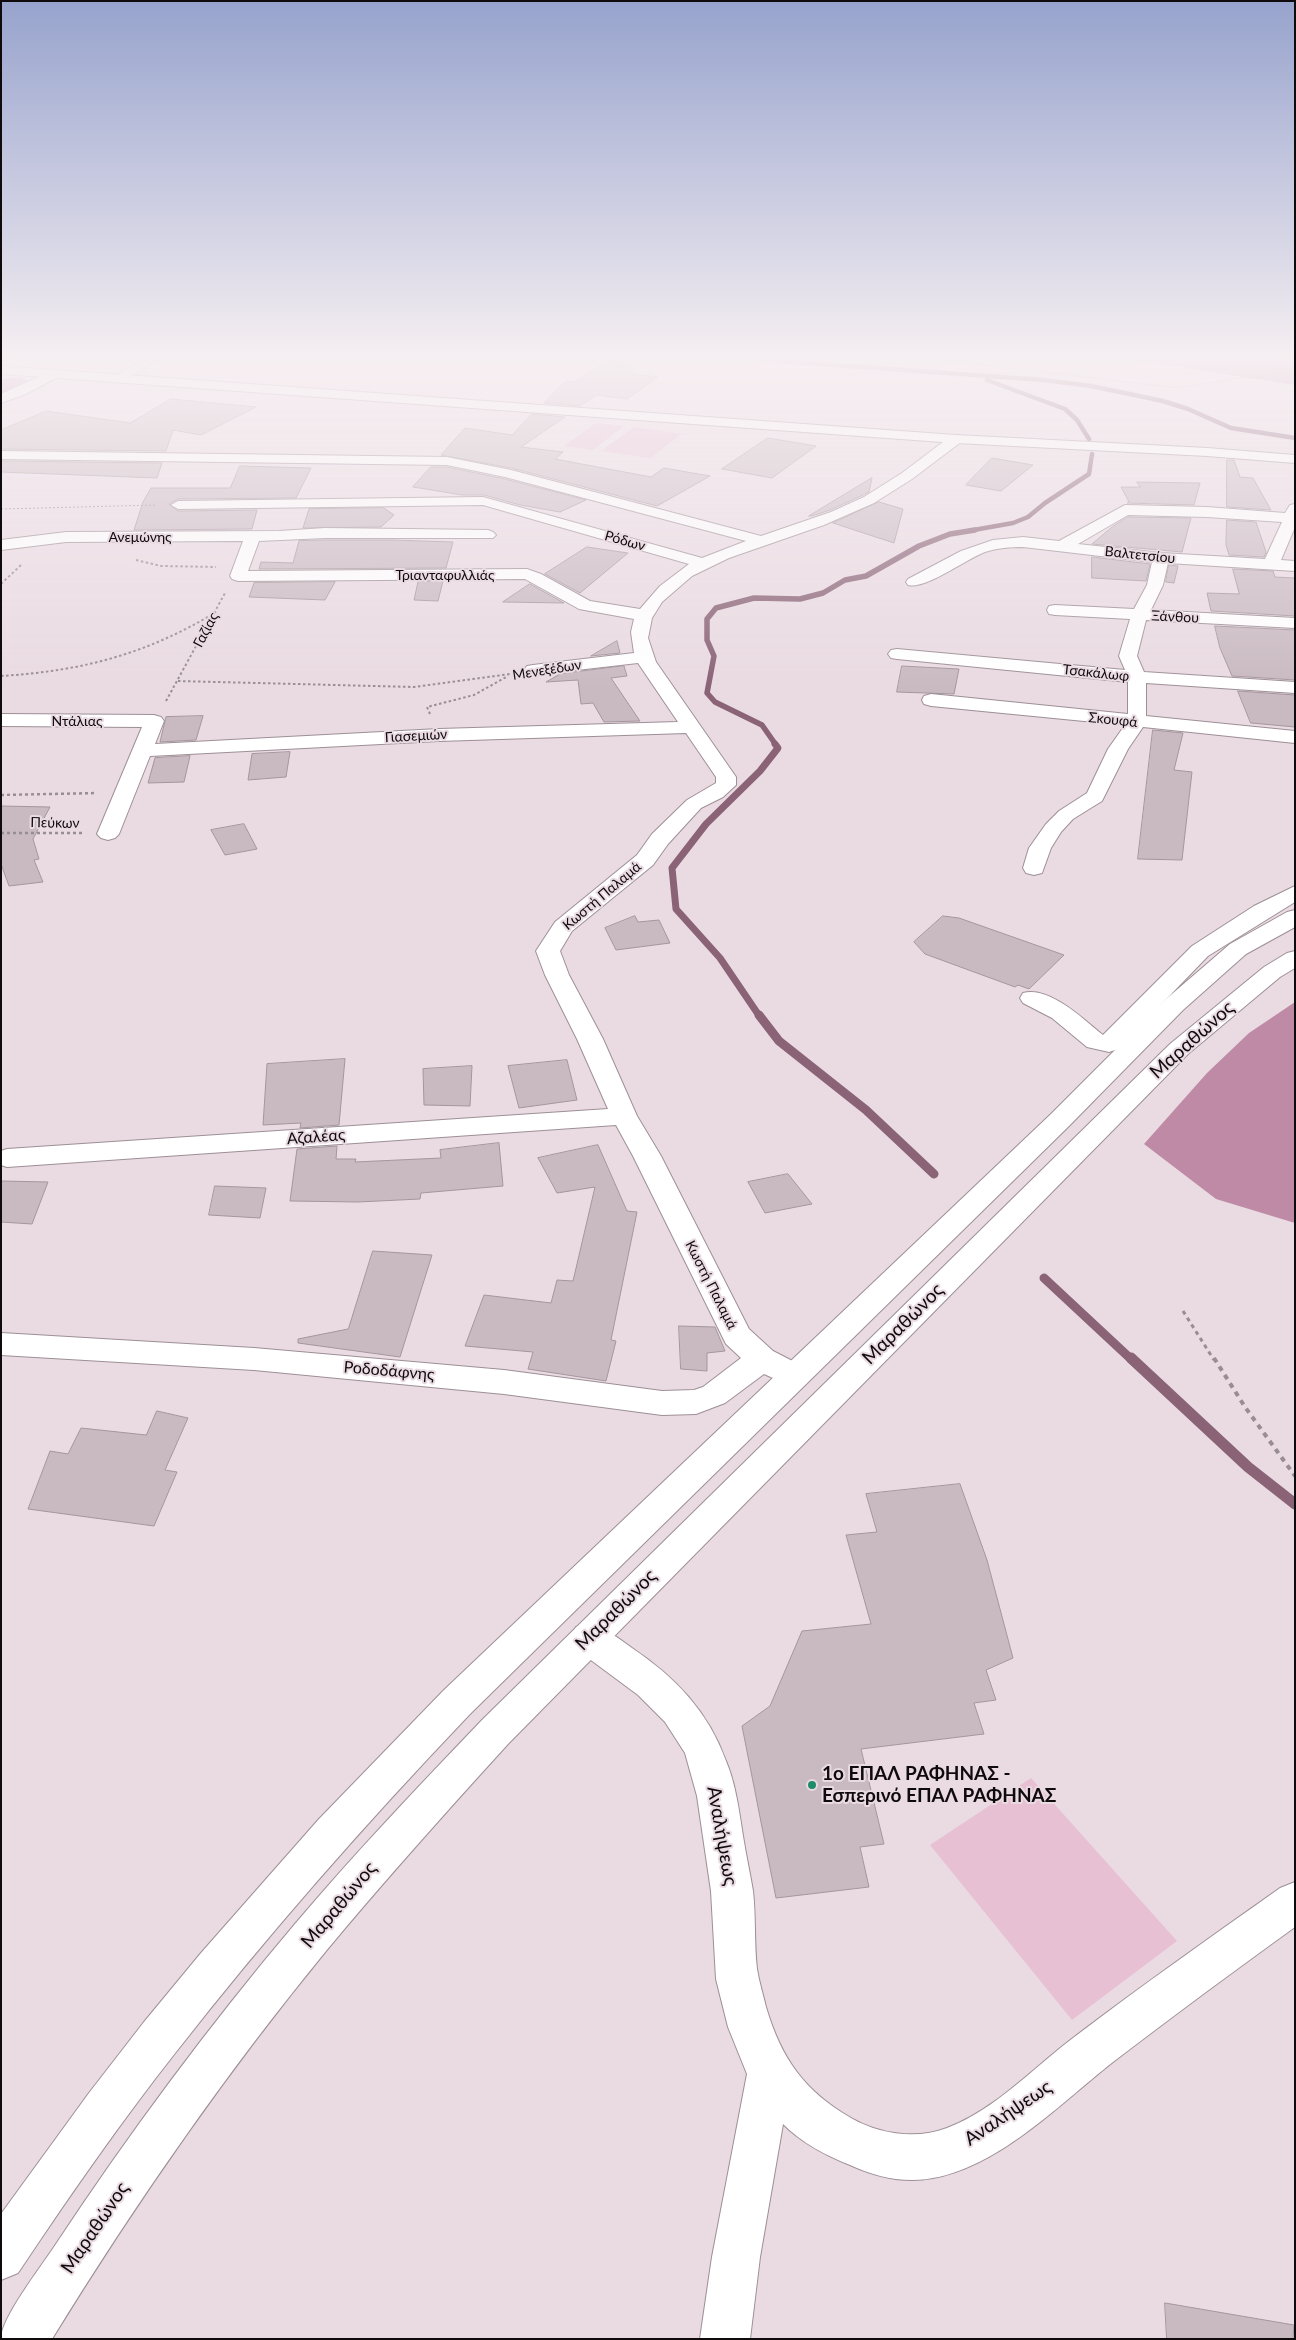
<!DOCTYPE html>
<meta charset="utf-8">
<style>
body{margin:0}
#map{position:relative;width:1296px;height:2340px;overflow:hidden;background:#eadbe2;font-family:Lato,sans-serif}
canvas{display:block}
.frame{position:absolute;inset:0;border:2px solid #0f0a0c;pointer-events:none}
</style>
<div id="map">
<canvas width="1296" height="2340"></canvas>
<div class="frame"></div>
</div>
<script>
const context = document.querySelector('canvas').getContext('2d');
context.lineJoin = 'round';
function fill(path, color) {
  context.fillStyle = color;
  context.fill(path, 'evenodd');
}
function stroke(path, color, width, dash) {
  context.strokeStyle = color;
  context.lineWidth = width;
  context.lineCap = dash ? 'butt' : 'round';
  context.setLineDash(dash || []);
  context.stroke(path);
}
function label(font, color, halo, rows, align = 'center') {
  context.font = font + ' Lato,sans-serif';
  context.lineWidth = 4;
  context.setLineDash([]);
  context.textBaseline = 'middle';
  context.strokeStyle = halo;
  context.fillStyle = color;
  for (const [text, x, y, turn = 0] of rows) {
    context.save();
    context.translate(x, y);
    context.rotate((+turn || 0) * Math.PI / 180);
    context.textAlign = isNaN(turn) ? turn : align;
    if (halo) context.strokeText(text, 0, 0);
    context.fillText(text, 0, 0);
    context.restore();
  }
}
fill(new Path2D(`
 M596,423l28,3 -31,24 -29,-4z
 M634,427l48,7 -32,24 -49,-7z
 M1031,1778l146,163 -105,79 -142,-175z`), '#e7c0d3');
fill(new Path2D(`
 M1134,360h161v25z
 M20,377l12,6 -31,11v-15z
 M1295,1002v221l-79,-24 -72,-55 63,-71 42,-40z`), '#bf8aa5');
stroke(new Path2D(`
 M764,360l280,20 47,6 72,15 25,8 43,19 64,10
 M987,380l78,29 12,11 12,19
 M968,531l45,-8 15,-6 17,-14 44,-29 3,-20`), '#8a6376', 4.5);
stroke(new Path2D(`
 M776,745l-14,-20 -47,-23 -8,-9 7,-37 -7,-16v-21l9,-11 38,-10 46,1 23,-6 22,-13 21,-4 53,-30 31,-12 25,-4`), '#8a6376', 5.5);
stroke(new Path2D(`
 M760,1017l-40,-59 -44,-49 -4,-41 34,-44 54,-53 18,-23 -3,-4`), '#8a6376', 7);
stroke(new Path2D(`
 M759,1015l20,26 87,69 68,64
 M1044,1278l88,82`), '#8a6376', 9);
stroke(new Path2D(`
 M1131,1358l117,109 47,37`), '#8a6376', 11);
const building = new Path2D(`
 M610,360h18l5,9 -6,4 31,4 -31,22 -31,-4 -16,11 -36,-3 22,-22 8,1z
 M171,399l85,8 -55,28 -28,-5 -7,21 -165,-2v-19l45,-19 84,12z
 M532,414l33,3 -44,30 42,5 -8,7 96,18 13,-9 46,8 -53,30 -146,-38 -70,-13 24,-27 47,7z
 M768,438l48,8 -44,32 -50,-9z
 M992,458l41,7 -32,26 -35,-6z
 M1227,460h7l6,17 13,1 18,32 -44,-3z
 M1,461l161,2 -5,15 -156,-6z
 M240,466l71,2 -15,30 -118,1 -9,5 9,7 79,-1 -5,19 -118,1 9,-28 8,-14h79z
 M431,467h16l58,12 81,21 -26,12 -40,-7 -36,-10h-22l-49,-8z
 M872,478l-3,14 -6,3 -33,15 -18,6h-3z
 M1137,482l63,1 -6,22 -67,-2 2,-1 -8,-15h19z
 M879,502l24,7 -9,34 -61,-20z
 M384,508l10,7 -13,12 -78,1 6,-19z
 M1128,517l63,1 -9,34 -90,-8 20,-17z
 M1227,520l29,2 10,30 -2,5 -35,-2 -3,-10z
 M325,540h68l60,2 -7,26 -187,1 2,-7 32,1 6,-22z
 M587,547l41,6 -48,40 -35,-19z
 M1092,557l58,7 -4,17 -54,-3z
 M1169,565l9,1 -4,17 -8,-1z
 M1233,569l40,2 2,6 20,1v38l-84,-5 -4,-18 32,1z
 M443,581l-5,20 -24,-1 4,-18z
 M335,582l-10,18 -76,-3 5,-14z
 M530,584l34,19 -61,-1z
 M1215,626l80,4v50l-63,-4 -12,-28z
 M617,641l3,12 -29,3z
 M624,666l3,10 -16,2 29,43 -36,1 -11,-19 -12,1 -3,-24 -32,2 14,-8z
 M902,666l57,3 -5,25 -57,-2z
 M1238,691l57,4v32l-44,-4z
 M203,716l-7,24 -36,2 6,-25z
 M1153,730l30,3 -9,37 18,2 -10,88 -44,-1z
 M290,752l-4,25 -38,3 4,-26z
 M190,756l-6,26 -36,1 7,-25z
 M1,806l49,1 -17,32 6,20 -5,1 9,22 -34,4 -8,-22z
 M244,824l13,25 -32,6 -14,-25z
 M635,916l3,6 21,-2 11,23 -54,7 -11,-22z
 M943,916l16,2 105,37 -35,34 -11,-4 -3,2 -90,-33 -11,-12z
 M345,1059l-6,66 -39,3 1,-5 -38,2 4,-61z
 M567,1060l10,40 -58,8 -11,-42z
 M472,1066l-2,40 -46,-1 -1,-36z
 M499,1143l4,43 -82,7 -1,6 -62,3 -68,-1 7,-52 40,-3 -1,13h20l-1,3 86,-4 -1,-8z
 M598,1145l29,66 10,1 -26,128 5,1 -10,40 -78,-12 5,-17 -68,-6 19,-51 67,8 6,-23 16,1 22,-94 -38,6 -19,-35z
 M788,1174l24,30 -47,9 -17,-31z
 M1,1181l47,1 -16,42 -31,-2z
 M215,1186l51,2 -6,30 -51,-3z
 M373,1251l59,4 -32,102 -102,-14v-4l50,-10z
 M679,1326l36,1 10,24 -18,2v18l-26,-2z
 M157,1411l31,7 -23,52 12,2 -23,54 -126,-17 22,-58 18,3 13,-26 65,7z
 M960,1484l27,76 26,98 -27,12 10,30 -22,3 10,31 -123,15 23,95 -24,3 9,40 -93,11 -34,-172 28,-20 32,-75 69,-7 -25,-89 31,-3 -11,-38z
 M1165,2303l129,22 -1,14h-126z`);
fill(building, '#c9bac1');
stroke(building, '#a4969c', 1);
const minor = new Path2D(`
 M142,360h16l-37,22h-8l-2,-3z
 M54,370l6,4 -2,3 -32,17 -25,9v-9z
 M956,435l7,4 -2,3 -49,37 -38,24 -50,22 -95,33 -37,18 -30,26 -10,16 -4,20 8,24 80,115v8l-13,12 -22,11 -33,36 -15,21 -81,66 -12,20 9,24 34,64 34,77 24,40 88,173 24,22 33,17 5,8 -5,8 -11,4 -31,-14 -39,29 -29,11 -34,1 -158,-21 -250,-24 -253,-15v-22l253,15 250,22 158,21 32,-1 9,-3 38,-29 -15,-14 -4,-8 -89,-180 -17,-31 -609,42 -6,-2v-14l6,-2 601,-40 -31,-70 -32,-64 -9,-24 19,-29 82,-67 15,-21 35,-34 29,-17v-6l-30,-44 -247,8 -289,15 -31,78 -4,4 -7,2 -7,-2 -4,-4 45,-107 -141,-1v-12l153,1 7,2 3,4 -9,23 284,-15 239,-7 -40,-59 -105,12 -6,-1 -3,-4 3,-4 6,-1 101,-12 -3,-21 3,-13 -55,-10 -54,-30 -287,2 -6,-2 -2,-3 13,-35 -177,1 -65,8v-10l65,-8 213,-1 46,-3 163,2 5,2 3,3 -3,3h-168l-66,3 -11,30 279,-2 14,5 49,27 50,8 20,-23 29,-22 -206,-59 -305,4 -7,-4 7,-4 305,-4 219,61 44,-17 -241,-64 -58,-12 -446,-6v-8l446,6 64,13 250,66 70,-24 33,-15 38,-24 49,-37z
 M1295,504v23l-14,33 14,1v10l-127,-8 -5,22 -12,25 144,8v10l-149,-8 -9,36 7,16 151,10v11l-149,-10v33l149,15v12l-152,-16 -15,22 -26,52 -29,18 -12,13 -10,16 -9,25 -8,2 -8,-2 -3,-5 6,-20 17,-24 13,-13 28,-18 21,-44 17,-24 -194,-19 -7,-2 -2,-4 2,-4 7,-2 197,20v-32l-231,-23 -6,-1 -3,-4 3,-4 6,-1 228,21 -6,-14 11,-37 -75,-4 -6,-1 -2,-4 2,-4 6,-1 79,4 13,-24 5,-23 -129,-15c-13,0 -26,1 -38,5 -19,7 -60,38 -77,33l-2,-3 2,-3 53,-28 32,-11 30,-3 36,4 66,-36 82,2 78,6 5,-8zM1128,515l79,2 75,5 -17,37 -104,-6 -83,-9z
 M1295,886v16l-87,54 -90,93 -9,3 -22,-5 -35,-29 -29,-15 -3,-5 3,-5c27,-7 61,27 80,42l89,-89 62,-40z
 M589,1623c16,5 29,15 43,25 43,29 76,63 94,113 10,24 13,50 17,75 3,19 7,37 10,55 3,26 1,52 4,78 2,13 6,25 9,38 15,51 38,84 85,111 28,16 65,22 96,10 48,-18 86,-60 126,-90 68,-52 138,-101 207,-150l15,-6v45c-61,44 -122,89 -182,135 -55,43 -126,118 -201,118 -22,0 -42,-6 -62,-15 -25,-10 -48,-22 -67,-41l-23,133 -10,82h-50l12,-82 35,-183 -19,-47 -12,-48 -5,-88 -14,-95 -12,-43 -20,-31 -27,-27 -62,-46 -5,-11 5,-11z`);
const major = new Path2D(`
 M1,366l955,69 251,13 88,7v8l-88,-7 -251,-13 -955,-69z
 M1295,910v17l-49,27 -63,56 -114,116 -599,588c-103,108 -202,220 -294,338 -56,71 -108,146 -158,221l-17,7v-66l88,-121 55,-71 57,-69 118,-134 125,-129 607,-576 114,-114 65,-56 57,-32z
 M1295,951v17l-15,9 -92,77 -680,690c-62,68 -123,136 -182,207 -100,122 -191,253 -274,388h-51c0,-21 40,-72 53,-92 74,-112 154,-220 241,-323 59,-70 123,-137 187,-204l688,-676 94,-77 23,-14z`);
stroke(minor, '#9d8f96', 2);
stroke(major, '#9d8f96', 2);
stroke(new Path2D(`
 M944,360l234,28 60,-10 57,-3
 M1,509l156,-4`), '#988d92', 1, [2, 2]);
stroke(new Path2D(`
 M136,560l25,6 55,1
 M1,584l21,-20
 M1,676c81,-5 146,-22 215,-64
 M178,681l236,6 96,-13
 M166,701l59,-108
 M430,714l-3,-7 47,-12 34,-19`), '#988d92', 2, [2.5, 2.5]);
stroke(new Path2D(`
 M1,795l96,-2
 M1,833h81`), '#988d92', 2.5, [3, 3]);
stroke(new Path2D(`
 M1183,1311l31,49`), '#988d92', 3, [4, 4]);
stroke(new Path2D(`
 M1214,1358l31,49 50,69`), '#988d92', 4, [5, 5]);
fill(minor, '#fff');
fill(major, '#fff');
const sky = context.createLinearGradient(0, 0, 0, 688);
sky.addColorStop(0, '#97a3cd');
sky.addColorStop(0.52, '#f6eff2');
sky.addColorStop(1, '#f6eff200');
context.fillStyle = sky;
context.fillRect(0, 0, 1296, 688);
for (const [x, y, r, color] of [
 [812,1785,5,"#1f8b6a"]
]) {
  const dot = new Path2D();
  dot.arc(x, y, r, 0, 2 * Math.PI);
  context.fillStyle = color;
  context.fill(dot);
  stroke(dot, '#eadbe2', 2);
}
label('14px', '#0f0a0c', '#eadbe2', [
 ["Ανεμώνης",140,537],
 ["Ρόδων",625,541,16],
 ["Βαλτετσίου",1140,555,6],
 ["Τριανταφυλλιάς",445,575],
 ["Ξάνθου",1175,617,3],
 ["Γαζίας",206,630,-62],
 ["Μενεξέδων",547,670,-9],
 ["Τσακάλωφ",1096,673,6],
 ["Σκουφά",1113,720,6],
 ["Ντάλιας",77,721],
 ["Γιασεμιών",416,736,-3],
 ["Πεύκων",55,823,1],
 ["Κωστή Παλαμά",602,896,-40],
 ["Κωστή Παλαμά",711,1285,63]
]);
label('16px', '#0f0a0c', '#eadbe2', [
 ["Αζαλέας",316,1137,-4],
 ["Ροδοδάφνης",389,1371,5]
]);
label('19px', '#0f0a0c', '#eadbe2', [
 ["Μαραθώνος",1192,1040,-42],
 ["Μαραθώνος",903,1324,-45],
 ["Μαραθώνος",616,1610,-45],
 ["Αναλήψεως",722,1836,80],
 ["Μαραθώνος",339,1905,-50],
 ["Αναλήψεως",1008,2113,-34],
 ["Μαραθώνος",95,2228,-56]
]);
label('bold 19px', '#0f0a0c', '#eadbe2', [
 ["1ο ΕΠΑΛ ΡΑΦΗΝΑΣ -",822,1774],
 ["Εσπερινό ΕΠΑΛ ΡΑΦΗΝΑΣ",822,1796]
], 'left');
</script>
